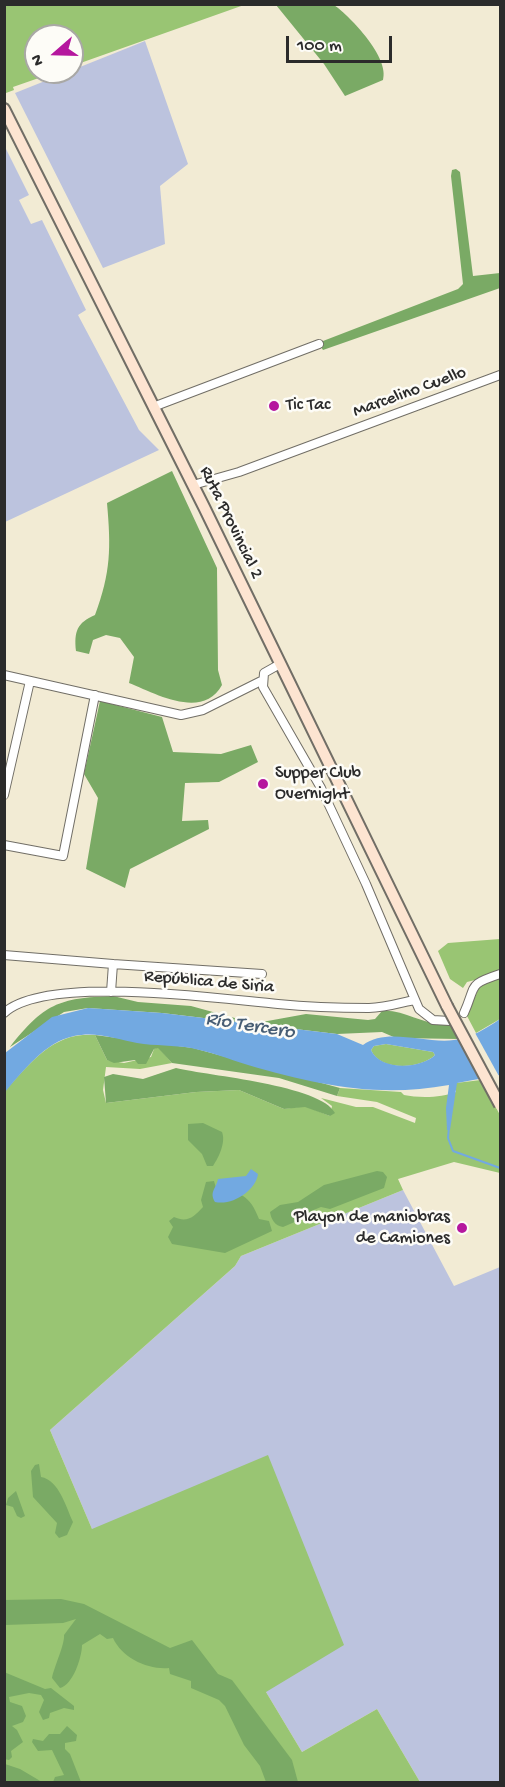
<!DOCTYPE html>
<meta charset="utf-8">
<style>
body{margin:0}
#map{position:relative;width:505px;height:1787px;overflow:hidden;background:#f2ebd4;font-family:"Gochi Hand",sans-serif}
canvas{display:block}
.frame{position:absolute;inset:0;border:6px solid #2b2b2b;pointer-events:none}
.north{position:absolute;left:24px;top:24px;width:60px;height:60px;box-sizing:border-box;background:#fdfcf7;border:2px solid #a9a8a5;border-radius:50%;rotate:250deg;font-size:16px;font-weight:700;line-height:24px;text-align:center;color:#2b2b2b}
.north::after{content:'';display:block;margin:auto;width:21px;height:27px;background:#b5179e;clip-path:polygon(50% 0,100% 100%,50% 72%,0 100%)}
.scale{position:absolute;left:286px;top:36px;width:106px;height:27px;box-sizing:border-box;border:3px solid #2b2b2b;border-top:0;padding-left:8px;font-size:18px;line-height:21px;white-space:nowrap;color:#2b2b2b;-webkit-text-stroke:4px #fdfcf7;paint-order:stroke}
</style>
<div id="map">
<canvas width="505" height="1787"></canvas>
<div class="frame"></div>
<div class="north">N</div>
<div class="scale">100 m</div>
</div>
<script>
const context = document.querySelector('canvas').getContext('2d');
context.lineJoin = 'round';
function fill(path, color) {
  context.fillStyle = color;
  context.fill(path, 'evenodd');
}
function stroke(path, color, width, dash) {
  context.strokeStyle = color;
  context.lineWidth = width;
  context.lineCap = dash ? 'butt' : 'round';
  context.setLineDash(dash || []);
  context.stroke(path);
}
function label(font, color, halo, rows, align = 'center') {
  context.font = font + ' "Gochi Hand",sans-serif';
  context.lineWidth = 5;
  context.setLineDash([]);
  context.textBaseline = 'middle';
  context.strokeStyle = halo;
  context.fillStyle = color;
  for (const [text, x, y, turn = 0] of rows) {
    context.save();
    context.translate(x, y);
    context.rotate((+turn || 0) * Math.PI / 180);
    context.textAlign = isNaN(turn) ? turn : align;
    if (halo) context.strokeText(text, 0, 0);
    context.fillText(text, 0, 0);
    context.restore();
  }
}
fill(new Path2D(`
 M145,41l43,123 -28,22 5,58 -62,24 -88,-175z
 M4,145l25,50 -10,5 12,24 11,-4 44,90 -8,5 61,115 20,20 -154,72z
 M403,1190l51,96 46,-19v515h-80l-43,-73 -75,43 -36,-60 -174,-163 -42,-99 185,-164 6,-10z`), '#bcc3de');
fill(new Path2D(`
 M5,4h239v1l-172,61v-30h-36v36h20l-43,15 1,3 -8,3z
 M500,939v80l-24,14 -9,-17 16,-38 -16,4 -4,6 -13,-9 -12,-28 10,-8z
 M83,1035h12l12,25 17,3 27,-6 3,-8 4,-2 14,16 -32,6 -34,-2 -3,23 3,13 90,-11 43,-2 45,19 21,-3 25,10 2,-10 -11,-8 35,9h17l42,16 1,-5 -39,-16 -40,-6 3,-8 61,4 3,3c14,3 38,3 52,-3v-9l25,-3 19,35v58l-46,-11 -56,17 5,11 -162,66 -6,10 -185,164 42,99 176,-74 76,190 -78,47 36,60 75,-43 43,73h-415l-1,-690c22,-24 45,-55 79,-57z
 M386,1044l47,8 2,3c-14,14 -55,17 -64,-5l3,-4z`), '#99c573');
fill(new Path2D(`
 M276,5h58c17,12 56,53 49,75l-38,16 -21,-32z
 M456,169l4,3 13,104 27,-3v15l-177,62 -2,-3 2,-6 135,-52 5,-5 -12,-108 1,-6z
 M172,471l45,97 1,102 4,15c-19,35 -66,9 -93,-2l5,-26 -14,-19 -14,-3 -13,5 -4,14 -13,-3c-2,-20 1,-28 19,-36 16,-43 16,-67 12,-112z
 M100,701l62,16 11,35 48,2 30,-9 7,17 -39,20 -34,1 -3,38 26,-1 1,9 -79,40 -5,19 -39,-19 12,-71 -14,-24z
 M113,996l25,6 53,4 51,14 20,2 44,-8 62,6 7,-1 7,-8c24,-2 46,18 69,12l8,16 -63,-1 -14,-6 -45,2 -175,-21 -74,-5 -24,4 -54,35c34,-43 48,-49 103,-51z
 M95,1035l98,13 147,40 -3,8 -58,-18 -107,-15 -14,-15 -4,1 -8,15h-8l-3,-4 -21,3 -7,-3z
 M176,1068c33,8 145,17 159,45l-5,3 -25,-9 -21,2 -45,-19 -43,2 -90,11 -2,-26 9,-3 30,5z
 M203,1123l19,9c4,10 -3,25 -9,34h-6l-5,-12 -14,-14v-16z
 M377,1171l6,1 4,5 -3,11 -54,21 -9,-2 -10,4v4l-28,12c-8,-1 -12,-8 -13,-15l10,-7 18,-3 26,-17z
 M214,1181l2,7c24,4 34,7 43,31l10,2 3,10 -47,22 -53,-9 -4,-7 5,-10 -4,-6 5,-4c13,6 20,0 29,-10l-2,-7 5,-18z
 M39,1464l2,13c18,3 25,30 32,45l-6,13 -8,3 -4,-5 2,-10 -24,-26 -2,-26 4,-6z
 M16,1491l9,25 -4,2 -4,-2 -4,-9 -7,-2 2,-7z
 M61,1599l23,5 86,44 22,-8 26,34 14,6 60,80 6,22h-32l-6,-16 -16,-21 -19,-39 -6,-6 -28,-12v-7l-21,-7 -1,-6c-21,2 -47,-10 -56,-30l-6,1 -7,-5 -18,11c0,12 -9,40 -22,43l-8,-10c2,-11 13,-34 12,-43l12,-16 -13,4 -58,2 -1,-25z
 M4,1672l41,17 6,-1 23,18v4l-10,-2 -14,5 -1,5 -6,2 -4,-8 5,-12 -3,-5 -12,-2 -20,4 1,5 12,4 4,10 -3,6 -11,4 5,4 6,12 -12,9 1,6 -3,3 -5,-1z
 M67,1726l10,9 -1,6 -11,2v6l5,5 11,28h-28l2,-5 9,-2 -12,-25 -14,1 -6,-9 1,-3 10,2 6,-7h11z
 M5,1764l15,5 22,13h-37z`), '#7aaa65');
fill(new Path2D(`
 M88,1008l74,5 175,21 26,11c24,-18 63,-1 91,-5 17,-2 33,-12 46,-21v56l-43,8 -7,47h-3l-1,-22 3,-23c-72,13 -132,0 -201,-20 -19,-6 -37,-13 -57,-17 -17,-3 -36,-2 -54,-5 -20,-4 -41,-12 -63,-7 -29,6 -51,35 -69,56v-39l47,-36zM386,1044l47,8 2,3c-14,14 -55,16 -64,-5l3,-4z
 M251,1169l7,5c-2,16 -25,32 -43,28 -6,-10 1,-13 3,-23l28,-3z`), '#72a9e1');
fill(new Path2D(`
 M474,1031l26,47 -17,5 -25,-47z`), '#f2ebd4');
stroke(new Path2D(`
 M449,1127l-1,11 5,13 47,17`), '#72a9e1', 2);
const minor = new Path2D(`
 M153,407l166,-63
 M193,485l46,-13 261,-97
 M280,664l-16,9 -1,14 58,101 45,96 53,125 14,11 17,1
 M4,675l177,40 22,-5 60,-30
 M4,795l26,-114
 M4,845l59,11 32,-161
 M4,955l109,9 -2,28
 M113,964l149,10
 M4,1013c42,-39 216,-14 274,-9 30,3 61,4 91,4 15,0 31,-5 45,-8
 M464,1013c13,-29 3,-28 36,-39`);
const secondary = new Path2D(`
 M4,109l200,398 243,499`);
stroke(minor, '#716e66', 10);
stroke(secondary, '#716e66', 14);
stroke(minor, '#fff', 8);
stroke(secondary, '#fde4d1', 10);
const secondaryBridge = new Path2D(`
 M447,1006l53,99`);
stroke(secondaryBridge, '#716e66', 14, []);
stroke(secondaryBridge, '#fde4d1', 10);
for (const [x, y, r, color] of [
 [274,406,6,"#b5179e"],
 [263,784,6,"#b5179e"],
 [462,1228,6,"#b5179e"]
]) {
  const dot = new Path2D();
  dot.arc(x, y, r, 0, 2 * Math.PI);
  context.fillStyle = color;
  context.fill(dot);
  stroke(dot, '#fdfcf7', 2);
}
label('18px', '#2b2b2b', '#fdfcf7', [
 ["Marcelino Cuello",410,393,-20],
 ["Ruta Provincial 2",230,523,64],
 ["República de Siria",209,983,5]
]);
label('18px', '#2b2b2b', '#fdfcf7', [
 ["Tic Tac",286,406],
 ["Supper Club",275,774],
 ["Overnight",275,795],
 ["Playon de maniobras",450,1218,"right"],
 ["de Camiones",450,1239,"right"]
], 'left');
label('italic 20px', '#475d74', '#fdfcf7', [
 ["Río Tercero",250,1027,9]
]);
</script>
